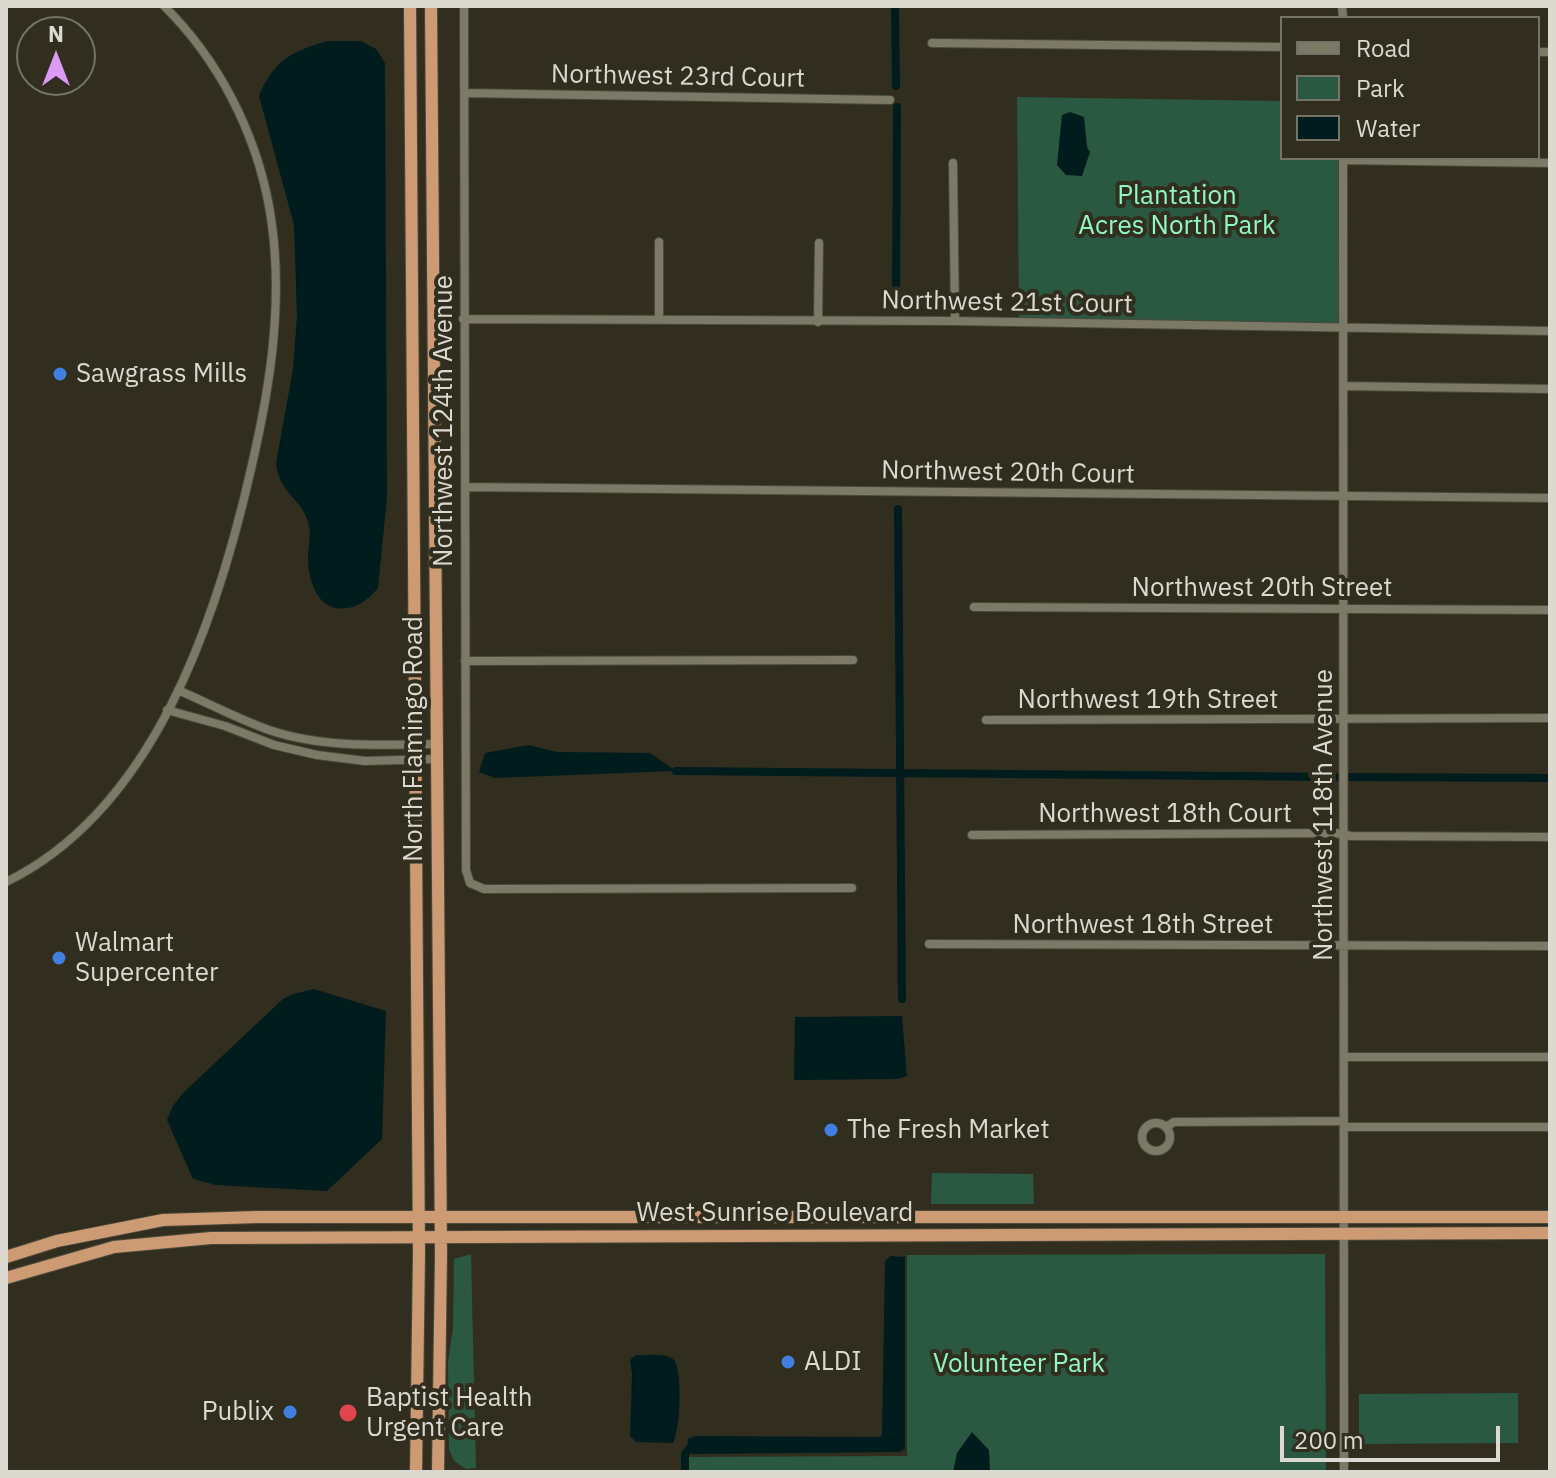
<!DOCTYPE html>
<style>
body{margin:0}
#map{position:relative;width:1556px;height:1478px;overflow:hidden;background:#312e1f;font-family:"IBM Plex Sans",sans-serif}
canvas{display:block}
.frame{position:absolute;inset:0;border:8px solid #dbd9d0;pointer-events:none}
.legend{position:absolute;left:1280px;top:16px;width:260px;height:144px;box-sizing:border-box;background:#312e1f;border:2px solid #757266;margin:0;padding:10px 14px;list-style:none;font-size:24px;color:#dbd9d0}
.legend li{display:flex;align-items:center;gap:16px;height:40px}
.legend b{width:40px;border:2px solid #757266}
.north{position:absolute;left:16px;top:16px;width:80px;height:80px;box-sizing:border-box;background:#312e1f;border:2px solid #757266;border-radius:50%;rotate:0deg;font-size:22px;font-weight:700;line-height:32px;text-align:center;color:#dbd9d0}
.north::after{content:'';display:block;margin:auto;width:28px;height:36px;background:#da9af6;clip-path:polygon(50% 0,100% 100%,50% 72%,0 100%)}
.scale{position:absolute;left:1280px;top:1426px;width:220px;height:36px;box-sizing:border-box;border:4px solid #dbd9d0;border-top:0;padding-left:10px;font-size:24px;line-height:28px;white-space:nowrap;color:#dbd9d0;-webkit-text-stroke:6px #312e1f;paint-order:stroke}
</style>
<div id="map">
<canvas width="1556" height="1478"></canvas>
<div class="frame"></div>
<ul class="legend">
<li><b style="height:10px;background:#7d7967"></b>Road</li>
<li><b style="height:22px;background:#2b5841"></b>Park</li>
<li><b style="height:22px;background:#001c1d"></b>Water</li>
</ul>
<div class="north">N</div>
<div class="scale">200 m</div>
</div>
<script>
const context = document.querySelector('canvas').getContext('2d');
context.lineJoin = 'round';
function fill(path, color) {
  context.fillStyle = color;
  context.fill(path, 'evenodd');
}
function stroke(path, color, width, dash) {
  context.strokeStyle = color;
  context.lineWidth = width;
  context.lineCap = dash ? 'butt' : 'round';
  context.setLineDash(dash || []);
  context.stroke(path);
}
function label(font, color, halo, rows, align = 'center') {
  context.font = font + ' "IBM Plex Sans",sans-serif';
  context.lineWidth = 8;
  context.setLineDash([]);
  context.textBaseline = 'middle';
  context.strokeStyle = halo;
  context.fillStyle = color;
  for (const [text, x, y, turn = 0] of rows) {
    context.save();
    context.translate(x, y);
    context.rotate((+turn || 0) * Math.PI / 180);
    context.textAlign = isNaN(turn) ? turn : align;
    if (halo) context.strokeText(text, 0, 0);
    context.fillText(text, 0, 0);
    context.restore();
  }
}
fill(new Path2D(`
 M1017,97l265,4v57h56v166l-319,-4z
 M932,1173l101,1 1,30h-103z
 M471,1254l5,214 -10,1 -12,-8 -5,-12 -1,-87 5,-34 1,-69z
 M1325,1254l1,218h-637v-15l218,-1v-201z
 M1518,1393v50l-159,1v-50z`), '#2b5841');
fill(new Path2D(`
 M327,41h34l15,8 9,14 2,434 -9,91c-11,13 -24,23 -42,20 -20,-3 -28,-31 -28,-49 0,-13 4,-24 0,-37 -7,-25 -29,-28 -32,-59l17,-94 4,-52 -3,-92 -35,-129c15,-36 32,-44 68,-55z
 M1070,112l14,5 3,30 3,5 -8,24 -16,-1 -9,-10 5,-50z
 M529,745l28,7 93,1 26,18 -181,7 -16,-6 6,-19z
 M314,989l72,22 -4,128 -55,52 -111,-6 -23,-6 -26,-59 6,-14 10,-13 100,-94 10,-5z
 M902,1016l5,60 -9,3 -104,1 1,-63z
 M890,1256l15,1v192l-5,3 -207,2 -6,-5 1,-10 6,-3 184,1 4,-2 3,-174z
 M636,1355c11,1 30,-3 38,5 9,10 6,72 -1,83l-37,-1 -6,-6 2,-62 -2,-14z
 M972,1432l17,18 1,22h-37l4,-19z`), '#001c1d');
stroke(new Path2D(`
 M895,6l1,80
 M896,304l1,-197
 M898,509l4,490
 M676,771l662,6
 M1350,777l200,1
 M685,1472v-18l8,-9`), '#001c1d', 8);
const minor = new Path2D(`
 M464,6l2,864 4,13 14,6 368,-1
 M1342,6l1,12
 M932,43l350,4
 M1538,52h12
 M465,93l425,7
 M1343,158l1,1314
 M1343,160l207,3
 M953,163l2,158
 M463,319l492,2 595,10
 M659,319v-77
 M818,322l1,-79
 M1343,386l207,3
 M465,487l1085,11
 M974,607l576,3
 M465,661l388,-1
 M178,690c30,13 60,29 91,40 52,18 112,15 167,14
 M167,710l58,16 49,19 43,10 48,6 71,-2
 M986,720l564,-2
 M972,835l363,-2 16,3 199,1
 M6,882c148,-72 211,-263 245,-413 20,-85 34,-175 18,-263 -14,-75 -51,-147 -105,-200
 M929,944l621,2
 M1345,1057h205
 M1142 1137a14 14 0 1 1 28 0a14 14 0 1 1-28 0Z
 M1166,1127l8,-5 170,-1
 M1344,1127h206`);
const trunk = new Path2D(`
 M410,6l9,1247 -3,219
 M431,6l10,1247 -3,219
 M6,1257l51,-16 106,-21 95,-3h1292
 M6,1278l108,-31 97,-9 1339,-5`);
stroke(minor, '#4b493c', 10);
stroke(trunk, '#4b493c', 14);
stroke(minor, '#7d7967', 8);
stroke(trunk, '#cc9a73', 12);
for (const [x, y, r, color] of [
 [60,374,8,"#3f7fe0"],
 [59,958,8,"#3f7fe0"],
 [831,1130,8,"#3f7fe0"],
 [788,1362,8,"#3f7fe0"],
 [290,1412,8,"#3f7fe0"],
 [348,1413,10,"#e0444e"]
]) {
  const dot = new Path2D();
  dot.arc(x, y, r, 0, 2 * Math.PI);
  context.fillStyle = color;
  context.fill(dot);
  stroke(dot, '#312e1f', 3);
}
label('26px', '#dbd9d0', '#312e1f', [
 ["Northwest 23rd Court",678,77,1],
 ["Northwest 21st Court",1007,303,1],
 ["Northwest 124th Avenue",444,421,-90],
 ["Northwest 20th Court",1008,473,1],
 ["Northwest 20th Street",1262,588],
 ["Northwest 19th Street",1148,700],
 ["North Flamingo Road",414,739,-90],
 ["Northwest 18th Court",1165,814],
 ["Northwest 118th Avenue",1324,815,-90],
 ["Northwest 18th Street",1143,925],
 ["West Sunrise Boulevard",775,1213]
]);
label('26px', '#8ff9c1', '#312e1f', [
 ["Plantation",1177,196],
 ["Acres North Park",1177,226],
 ["Volunteer Park",1019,1364]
]);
label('26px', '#dbd9d0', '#312e1f', [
 ["Sawgrass Mills",76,374],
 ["Walmart",75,943],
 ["Supercenter",75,973],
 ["The Fresh Market",847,1130],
 ["ALDI",804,1362],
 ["Baptist Health",366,1398],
 ["Urgent Care",366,1428],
 ["Publix",274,1412,"right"]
], 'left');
</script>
